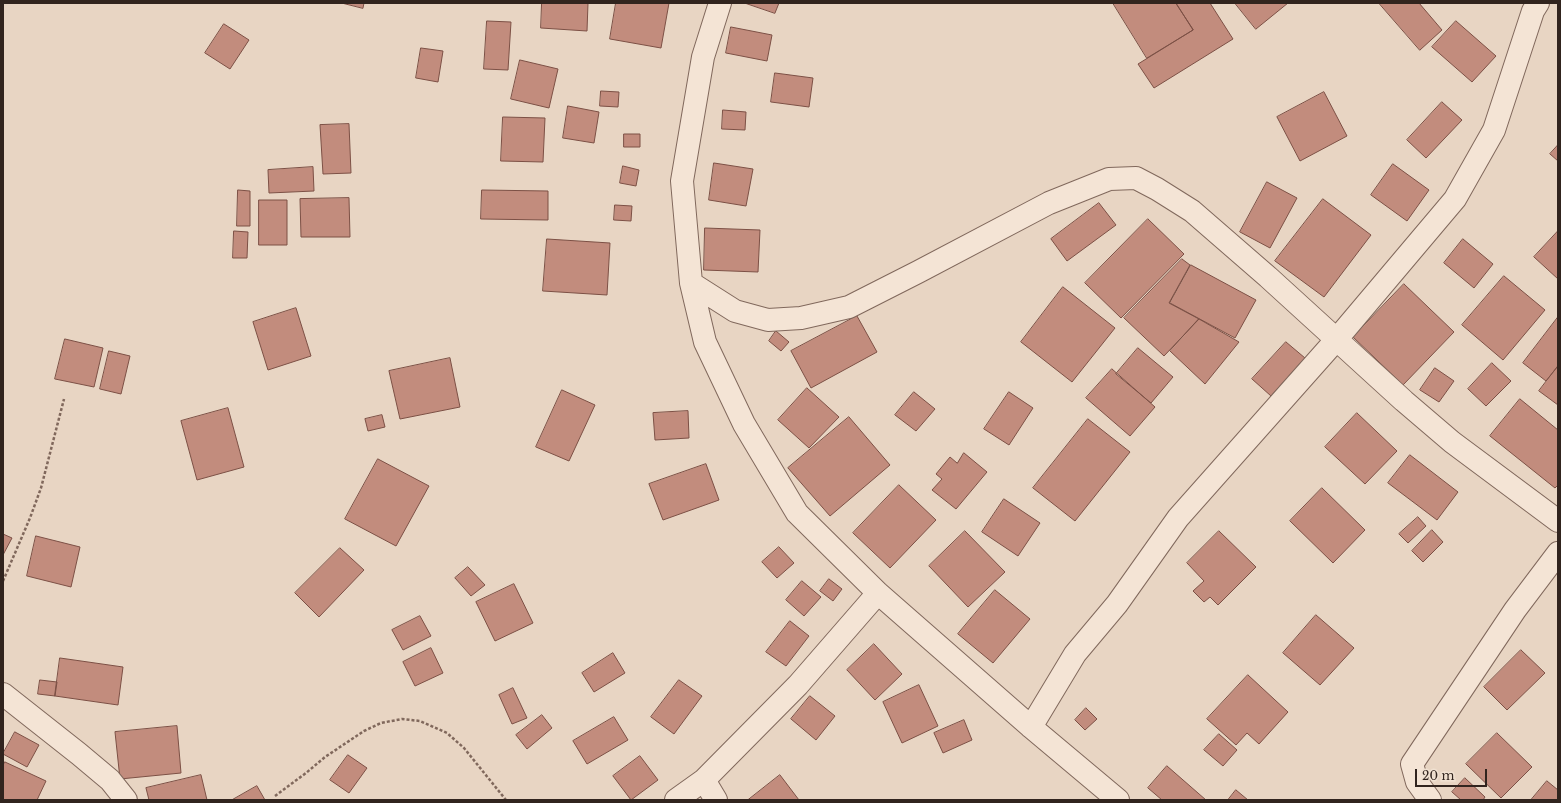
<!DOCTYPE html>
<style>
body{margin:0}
#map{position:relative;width:1561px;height:803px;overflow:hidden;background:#e8d5c3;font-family:"Libre Baskerville",serif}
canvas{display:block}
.frame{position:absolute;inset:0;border:4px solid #31241e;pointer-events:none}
.scale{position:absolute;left:1415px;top:769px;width:72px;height:18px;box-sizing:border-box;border:2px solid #31241e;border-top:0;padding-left:5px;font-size:12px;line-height:14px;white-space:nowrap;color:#31241e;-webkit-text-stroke:3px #f0e1d1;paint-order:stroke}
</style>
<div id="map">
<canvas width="1561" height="803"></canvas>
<div class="frame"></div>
<div class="scale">20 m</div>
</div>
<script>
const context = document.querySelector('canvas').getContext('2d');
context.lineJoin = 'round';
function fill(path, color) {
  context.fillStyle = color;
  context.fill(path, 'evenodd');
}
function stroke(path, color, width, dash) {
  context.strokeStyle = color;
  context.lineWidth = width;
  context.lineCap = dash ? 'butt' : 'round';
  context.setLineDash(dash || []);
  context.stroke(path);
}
const building = new Path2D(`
 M342,3h22l-1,5z
 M542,3h46l-1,28 -46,-3z
 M616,3h53l-8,45 -51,-9z
 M745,3h34l-4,10z
 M1113,3h63l17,27 -46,28z
 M1176,3h34l23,36 -79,49 -16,-24 55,-34z
 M1235,3h53l-32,26z
 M1379,3h40l23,27 -22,20z
 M487,21l24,1 -3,48 -24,-1z
 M1456,21l40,35 -24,26 -40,-35z
 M224,24l25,16 -19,29 -25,-16z
 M731,27l41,8 -5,26 -41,-8z
 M421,48l22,3 -5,31 -22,-4z
 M520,60l38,9 -9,39 -38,-9z
 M775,73l38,5 -4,29 -38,-5z
 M601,91l18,1 -1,15 -18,-1z
 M1324,92l23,44 -47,25 -23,-44z
 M1442,102l20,18 -36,38 -19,-18z
 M568,106l31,6 -5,31 -31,-5z
 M723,110l23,2 -1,18 -23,-1z
 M503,117l42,1 -2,44 -42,-1z
 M349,124l2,49 -28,1 -3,-49z
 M624,134h16v13h-16z
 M1558,145v16l-8,-7z
 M714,163l39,6 -7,37 -37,-6z
 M1393,164l36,26 -22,31 -36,-26z
 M623,166l16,4 -3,16 -16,-3z
 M313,167l1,24 -45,2 -1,-23z
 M1267,182l30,16 -27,50 -30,-16z
 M238,190l12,1v35h-13z
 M482,190l66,1v29l-67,-1z
 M349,198l1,39h-49l-1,-38z
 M1323,199l48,36 -47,62 -49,-36z
 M259,200h28v45h-28z
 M1099,203l17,22 -49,36 -16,-22z
 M615,205l17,1 -1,15 -17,-1z
 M1148,219l36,35 -63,64 -36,-35z
 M705,228l55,2 -2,42 -54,-2z
 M234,231l14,1 -1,26h-14z
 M1558,231v48l-24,-22z
 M547,239l63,4 -3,52 -64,-4z
 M1463,239l30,25 -19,24 -30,-25z
 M1182,259l8,6 -21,38 30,16 -35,37 -40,-38z
 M1191,265l65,35 -21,38 -65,-35z
 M1504,276l41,34 -42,50 -41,-35z
 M1404,284l50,48 -51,53 -50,-48z
 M1063,287l52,41 -43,54 -51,-40z
 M296,308l15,48 -43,14 -15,-48z
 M857,316l20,36 -66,36 -20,-37z
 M1558,317v49l-12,15 -23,-18z
 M1199,319l40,23 -34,42 -35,-33z
 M776,331l13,11 -8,9 -12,-10z
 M65,339l38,9 -9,39 -39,-8z
 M1286,342l19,16 -34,38 -19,-17z
 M1138,348l35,29 -22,26 -35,-29z
 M109,351l21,5 -9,38 -21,-5z
 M450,358l10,49 -60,12 -11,-48z
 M1492,363l19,18 -25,25 -18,-17z
 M1558,366v39l-19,-14z
 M1435,368l19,13 -15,21 -19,-12z
 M1112,369l43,38 -25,29 -44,-38z
 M807,388l32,29 -30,31 -31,-28z
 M562,390l33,15 -26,56 -33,-14z
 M914,392l21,17 -19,22 -21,-16z
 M1009,392l24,16 -24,37 -25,-16z
 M1520,399l38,31v55l-3,3 -65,-52z
 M228,408l16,59 -47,13 -16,-59z
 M688,411l1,27 -34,2 -2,-27z
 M1357,413l40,38 -32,33 -40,-37z
 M382,415l3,12 -17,4 -3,-12z
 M849,417l41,48 -60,51 -42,-48z
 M1088,419l42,33 -55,69 -42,-33z
 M964,453l23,19 -31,37 -24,-19 10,-11 -6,-5 14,-17 7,6z
 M1410,455l48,37 -21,28 -49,-37z
 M378,459l51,27 -33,60 -51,-27z
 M706,464l13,36 -56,20 -14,-36z
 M899,485l37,35 -46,48 -37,-35z
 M1322,488l43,42 -32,33 -43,-42z
 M1004,499l36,24 -22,33 -36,-24z
 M1418,517l8,9 -18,17 -9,-9z
 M1432,530l11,12 -20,20 -11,-11z
 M965,531l40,41 -37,35 -39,-41z
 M1219,531l37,36 -38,38 -8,-8 -6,5 -11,-11 11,-10 -17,-18z
 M3,534l9,4 -9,17z
 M36,536l44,11 -9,40 -44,-11z
 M779,547l15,16 -17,15 -15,-16z
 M340,548l24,22 -45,47 -24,-24z
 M468,567l17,18 -14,11 -16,-18z
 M829,579l13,10 -9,12 -13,-10z
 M802,581l19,16 -17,19 -18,-16z
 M514,584l19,39 -38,18 -19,-39z
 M995,590l35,29 -37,44 -35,-29z
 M1316,615l38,33 -34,37 -37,-32z
 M420,616l11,20 -28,14 -11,-20z
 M790,621l19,15 -23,30 -20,-14z
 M874,644l28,30 -27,26 -28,-30z
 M431,648l12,25 -28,13 -12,-24z
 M1521,650l24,23 -38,37 -23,-23z
 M613,653l12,20 -31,19 -12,-19z
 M60,658l63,9 -5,38 -63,-9z
 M1248,675l40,37 -29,32 -12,-11 -11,12 -29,-26z
 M40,680l17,2 -2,14 -17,-2z
 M679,680l23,16 -28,38 -23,-17z
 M919,685l19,41 -36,17 -19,-41z
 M513,688l14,30 -15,6 -13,-29z
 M810,696l25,20 -19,24 -25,-21z
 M1086,708l11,11 -12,11 -10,-10z
 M542,715l10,13 -25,21 -11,-14z
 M614,717l14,23 -41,24 -14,-23z
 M964,720l8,20 -29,13 -9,-20z
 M177,726l4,47 -61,6 -5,-47z
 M15,732l24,13 -12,22 -24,-13z
 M1497,733l35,34 -31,31 -35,-34z
 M1219,734l18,16 -14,16 -19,-16z
 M348,755l19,13 -18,25 -19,-13z
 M640,756l18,24 -27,20 -18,-24z
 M5,762l41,19 -9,19h-34v-34z
 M1167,766l39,34h-44l-14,-12z
 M201,775l6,25h-58l-3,-12z
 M780,775l19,25h-51z
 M1465,778l20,19 -2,3h-22l-9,-8z
 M1547,781l11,9v10h-27z
 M257,786l8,14h-33z
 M1236,790l12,10h-20z`);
fill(building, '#c28c7d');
stroke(building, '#7c5045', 1);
const street = new Path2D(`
 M720,3l-17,54 -21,124 9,102 14,59 39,82 53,89 81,80 153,134 87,73
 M691,283l44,28 33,9 33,-2 48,-11 69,-35 131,-69 60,-24 27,-1 21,11 35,22 76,66 136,124 48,41 106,79
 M3,694l76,60 31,26 16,20
 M1031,727l44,-73 42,-50 61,-86 158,-178 119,-141 39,-69 39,-119 5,-8
 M704,780l12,20
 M676,800l28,-20 94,-95 80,-92
 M1430,800l-13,-18 -5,-18 103,-154 43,-57`);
stroke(street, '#80685c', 24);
stroke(new Path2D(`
 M3,581l27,-63 11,-30 23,-89
 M275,796l31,-23 19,-16 39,-26 17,-8 21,-4 18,2 27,12 17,15 42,52`), '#80685c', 2.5, [3, 2]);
stroke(street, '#f4e4d5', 22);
</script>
